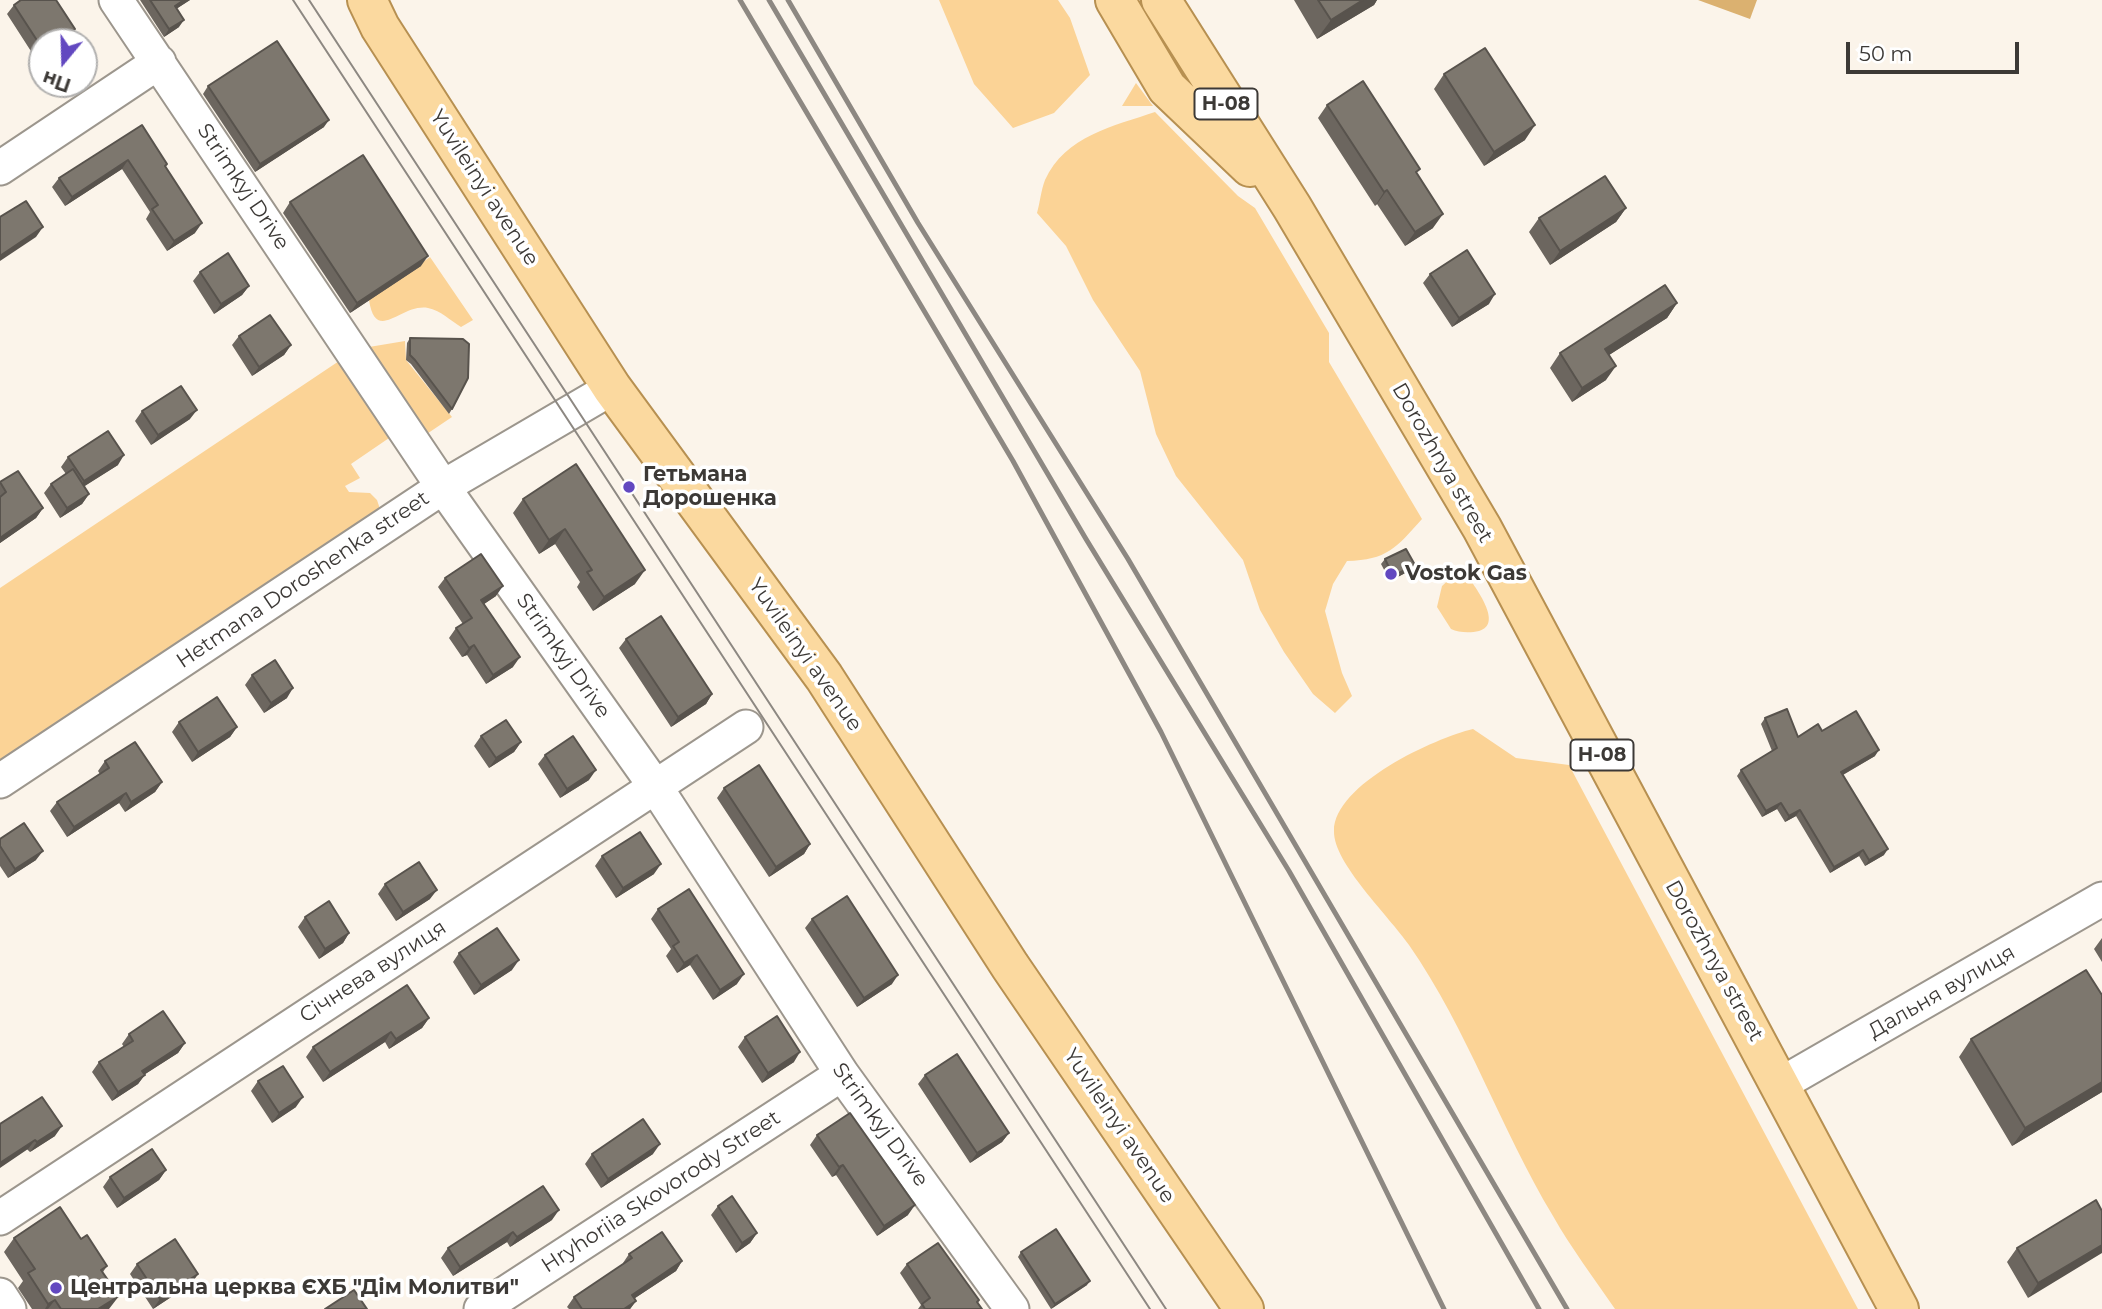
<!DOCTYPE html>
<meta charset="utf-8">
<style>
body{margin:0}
#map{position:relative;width:2102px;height:1309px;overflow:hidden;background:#fbf4ea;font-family:Montserrat,sans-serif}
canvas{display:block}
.north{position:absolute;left:28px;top:28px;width:70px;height:70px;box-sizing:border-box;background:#fff;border:2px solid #b1b0af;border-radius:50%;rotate:199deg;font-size:19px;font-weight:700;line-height:28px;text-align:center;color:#3c3936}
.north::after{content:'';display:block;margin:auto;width:24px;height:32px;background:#6248c0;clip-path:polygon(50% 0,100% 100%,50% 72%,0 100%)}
.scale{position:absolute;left:1846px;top:42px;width:173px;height:32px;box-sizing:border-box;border:4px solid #3c3936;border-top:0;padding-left:9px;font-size:21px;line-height:24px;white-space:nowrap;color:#3c3936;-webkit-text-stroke:5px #fff;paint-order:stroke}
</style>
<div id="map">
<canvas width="2102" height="1309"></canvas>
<div class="north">Пн</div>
<div class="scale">50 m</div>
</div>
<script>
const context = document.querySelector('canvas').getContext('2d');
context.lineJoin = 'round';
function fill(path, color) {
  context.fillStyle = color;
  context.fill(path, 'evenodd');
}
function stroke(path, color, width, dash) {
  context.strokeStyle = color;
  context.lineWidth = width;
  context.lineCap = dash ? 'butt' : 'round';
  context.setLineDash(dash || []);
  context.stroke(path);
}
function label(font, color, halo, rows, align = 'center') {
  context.font = font + ' Montserrat,sans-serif';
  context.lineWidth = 7;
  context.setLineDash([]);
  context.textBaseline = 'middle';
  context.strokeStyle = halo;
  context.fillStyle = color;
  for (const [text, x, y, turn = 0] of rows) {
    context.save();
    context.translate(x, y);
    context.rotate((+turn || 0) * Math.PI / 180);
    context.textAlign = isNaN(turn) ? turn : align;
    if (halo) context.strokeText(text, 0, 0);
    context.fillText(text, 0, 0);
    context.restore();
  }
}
fill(new Path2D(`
 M939,0h119l12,18 20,57 -36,38 -41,15 -39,-44z
 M1136,83l17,23h-31z
 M1155,112l83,84 17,12 74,125v29l93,157c-26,29 -35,41 -75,42l-14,23 -8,27 17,62 10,23 -17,17 -22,-19 -29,-42 -24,-42 -17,-50 -67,-84 -20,-42 -16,-63 -47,-71 -27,-54 -29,-33c3,-10 4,-23 8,-33 20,-44 69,-54 110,-68z
 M430,257l43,63 -12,7c-10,-6 -21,-17 -33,-19 -27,-5 -52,37 -59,-8z
 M405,341l1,19 46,57 -49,33 -11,-14 -41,28 9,14 -15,8 4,6 21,1 7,7 3,9 -380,254v-175l357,-239z
 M1455,574l12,1c8,12 37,49 12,56 -8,2 -20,2 -28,-2l-14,-22 5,-21z
 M1473,729l43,29 53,7 289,544h-243c-21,-31 -44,-61 -62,-93 -53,-88 -85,-186 -144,-271 -19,-28 -76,-82 -75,-114 0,-47 101,-93 139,-102z`), '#fbd396');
fill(new Path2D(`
 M1698,0h59l-7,19z`), '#dbb170');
const minor = new Path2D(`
 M116,0l327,487 212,299 187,288 170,235
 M0,168l159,-106
 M0,781l443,-294 169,-99
 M1781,1084l321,-185
 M0,1218l746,-491
 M0,1295l9,14
 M481,1309l361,-235`);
const major = new Path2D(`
 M367,0l13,27 232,361 212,289 186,289 234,343
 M1115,0l52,88 83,79
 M1161,0l131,207 190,321 417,781`);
stroke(minor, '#9c968d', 37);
stroke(major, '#b79051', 42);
stroke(minor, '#fff', 33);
stroke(major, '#fbd99f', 38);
stroke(new Path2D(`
 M293,0l857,1309
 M309,0l857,1309`), '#8d8882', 2);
stroke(new Path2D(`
 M740,0l273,461 148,271 283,577
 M769,0l317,539 203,332 250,438
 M788,0l130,223 210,336 439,750`), '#8d8882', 5);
fill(new Path2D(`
 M140,0h50l-14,9 3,18 -15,10z
 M1294,0h83l-3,5 -57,34z
 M14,5l54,34 -26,3v14l-6,3 -29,-45z
 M1444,74l81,66 -41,26 -50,-77z
 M208,86l116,41 -69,45 -52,-78z
 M1327,105l90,69 16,54 -28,18 -28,-42 -2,2 -57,-88z
 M142,125l23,42 30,66 -28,18 -21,-32 4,-7 -28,-43 -57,37 -13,-19 7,-9z
 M290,202l131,64 -71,47 -67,-100z
 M1626,208l-10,14 -66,43 -21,-33 10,-14z
 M200,272l49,14 -7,9 -28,19 -21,-33z
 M1430,274l59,30 -37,23 -29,-44z
 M1677,303l-10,15 -58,37 -3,25 -34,22 -22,-34 10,-15z
 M239,336l52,9 -7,10 -32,21 -20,-31z
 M410,338l42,71 -3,5 -38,-50 -5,-4 1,-17z
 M142,411l48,8 -39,26 -16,-24z
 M68,457l50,8 -34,21 5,8 -7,10 -22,14 -16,-25 7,-9 15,-10 -5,-7z
 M576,464l59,120 -42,27 -16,-24 3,-5 -25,-38 -16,10 -26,-41 10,-14z
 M0,482l43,26 -7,10 -36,25z
 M1385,559l26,11 -21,11 -9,-17z
 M445,578l51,18 -12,8 29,63 -27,17 -19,-29 -5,2 -13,-19 7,-10 7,-4 -25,-37z
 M626,639l86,55 -6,10 -35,23 -52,-79z
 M252,675l35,23 -23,15 -19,-28z
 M1765,718l33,19 24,-6 53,25 -32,19 41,80 -19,11 -6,-10 -29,17 -34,-57 -11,6 -8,-13 -15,8 -25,-41 4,-6 31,-19 -11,-27z
 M179,722l58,5 -7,10 -38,25 -20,-30z
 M481,736l40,6 -7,10 -25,16 -15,-22z
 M545,755l44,25 -29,18 -22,-34z
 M105,761l57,21 -7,10 -30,20 -6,-9 -52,34 -17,-26 7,-9 43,-28 -2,-3z
 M724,788l86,56 -6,10 -35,23 -52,-79z
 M0,839l36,21 -28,18 -8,-12z
 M602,856l52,18 -38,24 -21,-32z
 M385,884l45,15 -34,22 -18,-27z
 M658,909l79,75 -24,16 -23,-35 -13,8 -11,-17 5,-7 -20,-30z
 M305,917l44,16 -6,10 -24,16 -21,-32z
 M812,919l80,65 -35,23 -52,-79z
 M2102,938v24l-8,-13z
 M459,953l53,17 -38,25 -21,-33z
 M2102,995v97l-90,54 -53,-89 12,-18z
 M429,1018l-7,10 -33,21 -4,-7 -62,40 -17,-25 7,-10z
 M129,1034l56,9 -7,10 -33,21 -7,10 -26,17 -20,-29 7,-10 25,-15 -2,-3z
 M745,1037l49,25 -32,21 -24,-36z
 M925,1075l84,58 -7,9 -32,21 -52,-79z
 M258,1081l38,26 -24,16 -21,-32z
 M0,1124l55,12 -25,16z
 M817,1135l91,80 -31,21 -41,-61 -4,2 -22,-32z
 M592,1154h61l-52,34 -16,-24z
 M166,1170l-7,10 -42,28 -14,-21 7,-10z
 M718,1206l39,27 -7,10 -14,10 -25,-38z
 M2102,1211l-74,87 -21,-36 10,-14z
 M552,1220l-42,27 -3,-5 -54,34 -12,-18 7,-10z
 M14,1238l67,1 26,27 -4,6 6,37h-77l-14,-21 5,-7 -19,-29z
 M1021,1252l66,33 -36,24 -33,-52z
 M629,1254l53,7 -6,10 -41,27 1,3 -6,8h-61l-2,-2 7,-10 49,-33v-1z
 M137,1264l61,10 -7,10 -38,25 -23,-35z
 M907,1264l71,38 4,7h-64l3,-4 -21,-32z`), '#6c665f');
fill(new Path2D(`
 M184,0h6l-20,13 5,-7z
 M1363,0h14l-3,5 -57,34 14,-19z
 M184,20l-5,7 -15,10 5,-8z
 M75,29l-7,10 -5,3h-8z
 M329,120l-5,7 -69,45 5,-8z
 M1535,125l-10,15 -41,26 10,-14z
 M128,160l-6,9 -57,37 7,-9z
 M1387,190l-10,14 -2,2 9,-14z
 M1626,208l-10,14 -66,43 10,-14z
 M1443,214l-10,14 -28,18 10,-14z
 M202,223l-7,10 -28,18 7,-10z
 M43,227l-7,10 -36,24v-5z
 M428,256l-7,10 -71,47 7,-10z
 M249,286l-7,9 -28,19 7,-10z
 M1495,294l-6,10 -37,23 7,-9z
 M1677,303l-10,15 -72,46 10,-15z
 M291,345l-7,10 -32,21 7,-9z
 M1616,366l-10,14 -34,22 10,-14z
 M197,410l-7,9 -39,26 7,-10z
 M124,455l-6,10 -41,26 7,-10z
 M89,494l-7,10 -22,14 7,-10z
 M43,508l-7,10 -36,25v-5z
 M565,529l-10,15 -16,10 10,-14z
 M1415,565l-4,5 -21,11 3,-5z
 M645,570l-10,14 -42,27 11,-14z
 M503,586l-7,10 -21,14 6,-10z
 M474,645l-7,10 -5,2 7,-9z
 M520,657l-7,10 -27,17 7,-9z
 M293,688l-6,10 -23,15 7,-10z
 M712,694l-6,10 -35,23 7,-10z
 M237,727l-7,10 -38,25 6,-10z
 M521,742l-7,10 -25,16 7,-10z
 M1879,750l-4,6 -38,22 4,-6z
 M596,770l-7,10 -29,18 7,-9z
 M162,782l-7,10 -30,20 6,-10z
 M126,793l-7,10 -52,34 7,-10z
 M1781,803l-4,6 -15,8 4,-6z
 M1800,810l-4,6 -11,6 4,-6z
 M810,844l-6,10 -35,23 7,-10z
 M1888,849l-4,6 -19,11 4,-6z
 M1863,850l-4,6 -29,17 4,-6z
 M43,851l-7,9 -28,18 7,-9z
 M661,864l-7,10 -38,24 7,-10z
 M437,890l-7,9 -34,22 7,-9z
 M349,933l-6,10 -24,16 6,-10z
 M697,955l-7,10 -13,8 7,-10z
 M519,960l-7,10 -38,25 7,-10z
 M744,974l-7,10 -24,16 7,-10z
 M898,975l-6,9 -35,23 7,-9z
 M429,1018l-7,10 -33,21 7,-10z
 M391,1032l-6,10 -62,40 7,-10z
 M185,1043l-7,10 -42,27 6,-9z
 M800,1052l-6,10 -32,21 6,-10z
 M145,1075l-7,9 -26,17 6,-9z
 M2102,1082v10l-90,54 13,-18z
 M303,1097l-7,10 -24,16 7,-10z
 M62,1126l-7,10 -25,16 7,-10z
 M1009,1133l-7,9 -32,21 7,-10z
 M35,1140l-7,9 -28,19v-5z
 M660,1144l-7,10 -52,34 7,-9z
 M843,1165l-7,10 -4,2 7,-10z
 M166,1170l-7,10 -42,28 7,-10z
 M915,1205l-7,10 -31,21 7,-10z
 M559,1210l-7,10 -42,27 7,-10z
 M513,1232l-6,10 -54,34 7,-9z
 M757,1233l-7,10 -14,10 6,-10z
 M2102,1245v8l-74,45 10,-15z
 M682,1261l-6,10 -50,33 6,-9z
 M198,1274l-7,10 -38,25 7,-10z
 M1090,1281l-3,4 -36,24 4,-5z
 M119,1296l-10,13h-11z
 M55,1300l-7,9h-3l3,-5z
 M636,1301l-6,8h-6z`), '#58534d');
const building = new Path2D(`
 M21,0h35l19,29 -20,13h-13v6l-28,-43z
 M150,0h34l-9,6 9,14 -15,9z
 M1318,0h45l-32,20z
 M277,41l52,79 -69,44 -52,-78z
 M1485,48l50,77 -41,27 -50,-78z
 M1363,81l57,88 -4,3 27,42 -28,18 -28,-42 -3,2 -57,-87z
 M142,125l25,39 -2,2 37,57 -28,18 -22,-32 6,-4 -30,-45 -56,37 -13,-19z
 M363,155l65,101 -71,47 -67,-101z
 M1605,176l21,32 -66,43 -21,-33z
 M26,201l17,26 -43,29v-39z
 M1467,250l28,44 -36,24 -29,-44z
 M228,253l21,33 -28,18 -21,-32z
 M1665,285l12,18 -72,46 11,17 -34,22 -22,-35z
 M270,315l21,30 -32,22 -20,-31z
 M410,338l53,1 6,5 -1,34 -16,31 -37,-49 -5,-5z
 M181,386l16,24 -39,25 -16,-24z
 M108,431l16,24 -40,26 -16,-24z
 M576,464l69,106 -41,27 -17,-25 5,-2 -27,-41 -16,11 -26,-41z
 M73,469l16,25 -22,14 -16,-24z
 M18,471l25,37 -43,30v-41l6,-5 -6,-10z
 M1406,549l9,16 -22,11 -8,-17z
 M481,554l22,32 -22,14 39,57 -27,18 -19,-30 -5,3 -13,-20 16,-10 -27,-40z
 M661,616l51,78 -34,23 -52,-78z
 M275,660l18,28 -22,15 -19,-28z
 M217,697l20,30 -39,25 -19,-30z
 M1787,709l11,28 20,-13 4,7 34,-20 23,39 -38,22 47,77 -19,11 -6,-10 -29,17 -34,-57 -11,6 -8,-13 -15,8 -25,-41 36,-22 -12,-30z
 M506,720l15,22 -25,16 -15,-22z
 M573,736l23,34 -29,19 -22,-34z
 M135,742l27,40 -31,20 -5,-9 -52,34 -17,-25 52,-34 -4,-7z
 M759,765l51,79 -34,23 -52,-79z
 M24,823l19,28 -28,18 -15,-23v-7z
 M640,832l21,32 -38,24 -21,-32z
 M419,862l18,28 -34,22 -18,-28z
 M689,889l55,85 -24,16 -23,-35 -13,8 -11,-17 6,-4 -21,-33z
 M847,896l51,79 -34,23 -52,-79z
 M329,901l20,32 -24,16 -20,-32z
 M497,928l22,32 -38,25 -22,-32z
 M2086,970l16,25v87l-77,46 -54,-89z
 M407,985l22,33 -33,21 -5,-7 -61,40 -17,-25z
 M163,1011l22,32 -43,28 3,4 -27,17 -19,-30 34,-21 -4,-7z
 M777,1016l23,36 -32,21 -23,-36z
 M957,1054l52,79 -32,20 -52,-78z
 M283,1066l20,31 -24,16 -21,-32z
 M42,1097l20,29 -25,16 -2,-2 -35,23v-39z
 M850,1113l65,92 -31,21 -41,-61 -4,2 -22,-32z
 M643,1119l17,25 -52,35 -16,-25z
 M152,1149l14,21 -42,28 -14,-21z
 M543,1186l16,24 -42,27 -4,-5 -53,35 -12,-19z
 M732,1196l25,37 -15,10 -24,-37z
 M2096,1200l6,11v34l-64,38 -21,-35z
 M60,1207l21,32 6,-4 20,31 -6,4 18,26 -21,13h-37l-6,-9 -7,4 -20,-31 7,-4 -21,-31z
 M1056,1229l34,52 -35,23 -34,-52z
 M662,1232l20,29 -50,34 4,6 -12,8h-42l-8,-12 58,-39 -3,-4z
 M175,1239l23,35 -38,25 -23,-35z
 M938,1243l41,57 -2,2 5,7h-57l-3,-5 8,-6 -23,-34z
 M354,1290l13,19h-42z`);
fill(building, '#7d776e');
stroke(building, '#58534d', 2);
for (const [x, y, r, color] of [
 [629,487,7,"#6248c0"],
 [1391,574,7,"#6248c0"],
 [56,1288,7,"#6248c0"]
]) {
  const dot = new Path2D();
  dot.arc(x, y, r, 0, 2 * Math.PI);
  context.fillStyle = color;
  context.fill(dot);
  stroke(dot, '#fff', 2.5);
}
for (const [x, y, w] of [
 [1226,104,63],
 [1602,755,63]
]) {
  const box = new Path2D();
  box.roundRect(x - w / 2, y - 15.5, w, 31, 5);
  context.fillStyle = '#fff';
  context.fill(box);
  stroke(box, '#3c3936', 2);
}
label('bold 19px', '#3c3936', null, [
 ["Н-08",1226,104],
 ["Н-08",1602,755]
]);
label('21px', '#3c3936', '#fff', [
 ["Strimkyj Drive",243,187,56],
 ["Yuvileinyi avenue",484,188,57],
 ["Dorozhnya street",1442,463,60],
 ["Hetmana Doroshenka street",303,580,-34],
 ["Yuvileinyi avenue",805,655,55],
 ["Strimkyj Drive",563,656,55],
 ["Dorozhnya street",1714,961,61],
 ["Січнева вулиця",373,972,-33],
 ["Дальня вулиця",1942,992,-30],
 ["Strimkyj Drive",880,1125,54],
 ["Yuvileinyi avenue",1119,1126,56],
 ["Hryhoriia Skovorody Street",661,1192,-33]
]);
label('bold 21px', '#3c3936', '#fff', [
 ["Гетьмана",643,475],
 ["Дорошенка",643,499],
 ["Vostok Gas",1405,574],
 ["Центральна церква ЄХБ \"Дім Молитви\"",70,1288]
], 'left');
</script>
